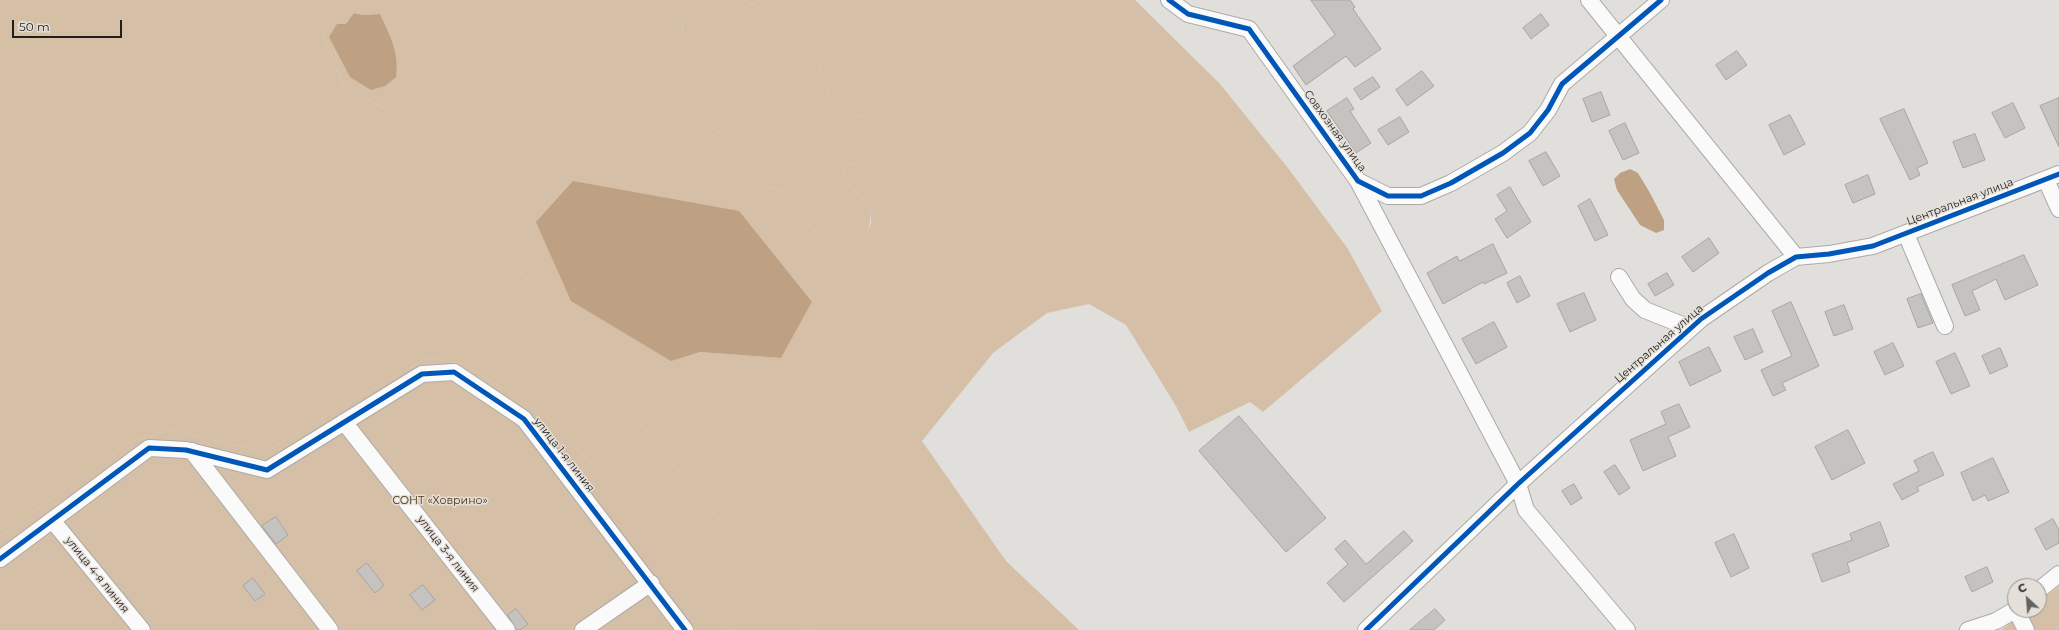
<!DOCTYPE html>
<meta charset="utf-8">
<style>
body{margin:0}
#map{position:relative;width:2059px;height:630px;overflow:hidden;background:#e1dfdc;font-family:Montserrat,sans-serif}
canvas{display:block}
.north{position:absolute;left:2007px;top:578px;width:40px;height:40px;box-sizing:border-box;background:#e4dfd9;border:1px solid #96928e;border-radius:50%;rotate:334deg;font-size:11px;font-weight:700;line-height:16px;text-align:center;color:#211f1d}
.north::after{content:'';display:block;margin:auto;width:14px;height:18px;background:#646260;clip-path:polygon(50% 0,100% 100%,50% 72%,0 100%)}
.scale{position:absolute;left:12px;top:20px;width:110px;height:18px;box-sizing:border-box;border:2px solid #211f1d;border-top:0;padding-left:5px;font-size:12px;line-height:14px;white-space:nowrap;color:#211f1d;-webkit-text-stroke:3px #e4dfd9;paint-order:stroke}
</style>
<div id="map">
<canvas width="2059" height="630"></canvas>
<div class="north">С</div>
<div class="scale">50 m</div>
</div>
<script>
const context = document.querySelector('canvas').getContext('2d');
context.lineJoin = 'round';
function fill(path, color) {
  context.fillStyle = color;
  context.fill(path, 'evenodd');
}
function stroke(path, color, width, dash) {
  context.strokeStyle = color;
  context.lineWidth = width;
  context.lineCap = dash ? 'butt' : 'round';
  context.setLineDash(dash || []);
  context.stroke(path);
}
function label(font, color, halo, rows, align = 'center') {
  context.font = font + ' Montserrat,sans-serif';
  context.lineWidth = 3;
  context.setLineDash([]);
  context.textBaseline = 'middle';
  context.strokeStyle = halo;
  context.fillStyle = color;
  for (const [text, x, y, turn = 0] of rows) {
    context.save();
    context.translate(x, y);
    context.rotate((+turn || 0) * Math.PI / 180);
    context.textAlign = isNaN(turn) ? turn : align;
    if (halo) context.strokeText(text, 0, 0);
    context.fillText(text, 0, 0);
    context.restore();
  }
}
fill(new Path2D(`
 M307,0h350l14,9 12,12 -1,17 -12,10 -14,9 36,57 28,19 30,43 16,10 16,5 33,40 10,15 39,-8 7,-14v-18l-25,-25 -5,-16 17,-2 29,20 -5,-57 -46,-21 -9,-13 -11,-33 -52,-49 -20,-10h391l85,84 68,84 60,81 34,62 -119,101 -13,-10 -61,30 -13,-26 -50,-81 -37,-21 -42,9 -54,40 -71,88 84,120 73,69h-268l-168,-202 -49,-67 -59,-70 -133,-175 -58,-27 -23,-63 -1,-13zM354,13l9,2 17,-1c10,21 20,40 16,63l-50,-52zM812,302l-31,56 -81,-6z
 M427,358l37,6 84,53 135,145 46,68h-729v-94l130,-94 41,-12 94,22z
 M2059,586v44h-58l27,-20h11v-8z`), '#d5bfa7');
fill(new Path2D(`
 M0,0h307l14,13v13l23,63 58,27 133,175 59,70 49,67 168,202h-82l-46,-68 -135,-145 -84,-53 -37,-6 -162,94 -94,-22 -41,12 -130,94z
 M657,0h87l20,10 40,36 12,13 11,33 9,13 46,21 34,28 2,16 -13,12 -18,1 -29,-20 -17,2 5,16 25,25c0,28 -7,41 -34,51l-12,-11 -10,-15 -33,-40 -16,-5 -16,-10 -30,-43 -28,-19 -36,-40 -1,-17 15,-9 12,-10 1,-17 -12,-12z`), '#d5bfa5');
fill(new Path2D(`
 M354,13l9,2 17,-1c10,21 20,40 16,63l-11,9 -14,4 -21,-13 -21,-40 8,-13h9z
 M1630,169l8,4 12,20 14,27v10l-8,3 -16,-8 -23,-35 -3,-11 6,-6z
 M573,181l166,30 73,91 -31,56 -81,-6 -29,9 -100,-60 -35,-79z`), '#bda182');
const building = new Path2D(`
 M1311,0h39l5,7 -2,2 28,40 -26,18 -9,-11 -40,29 -13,-19 42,-31z
 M1541,14l8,11 -18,14 -8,-11z
 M1737,51l10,14 -21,15 -10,-15z
 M1422,71l12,15 -27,20 -11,-16z
 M1373,77l7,10 -19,13 -7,-11z
 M1601,92l9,23 -18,7 -9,-23z
 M1347,98l7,11 -4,2 21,32 -15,10 -29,-42z
 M2059,98v49l-19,-41z
 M2013,103l12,25 -20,10 -13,-25z
 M1904,109l24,54 -11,5 3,7 -10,5 -30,-61z
 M1790,115l15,29 -21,11 -15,-30z
 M1400,117l9,15 -21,13 -10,-15z
 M1625,123l14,30 -16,7 -14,-29z
 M1975,134l10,26 -22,8 -10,-26z
 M1546,152l14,24 -17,10 -14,-25z
 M1868,175l7,19 -22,9 -8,-18z
 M1510,187l21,35 -24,16 -12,-19 12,-8 -10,-16z
 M1590,199l18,36 -13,6 -17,-35z
 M1709,238l10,15 -26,19 -11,-15z
 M1493,244l14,29 -23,11 -1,-2 -40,22 -16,-31 30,-17 2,5z
 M2024,255l14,30 -33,15 -9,-21 -24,12 8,19 -15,6 -13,-31z
 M1667,273l7,12 -19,11 -7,-12z
 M1520,276l10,20 -13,7 -10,-20z
 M1584,293l12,27 -26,12 -13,-28z
 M1921,294l12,29 -15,5 -11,-29z
 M1791,302l28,64 -37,17 4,7 -13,6 -12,-26 31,-14 -20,-45z
 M1844,305l9,24 -19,7 -9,-24z
 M1494,322l13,25 -31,17 -14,-25z
 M1753,329l10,23 -18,8 -11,-23z
 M1893,343l11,23 -19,9 -11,-23z
 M1709,347l12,24 -31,15 -11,-24z
 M2000,348l8,18 -18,8 -8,-18z
 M1955,353l15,33 -19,8 -15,-32z
 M1679,404l11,23 -22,10 8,19 -33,15 -13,-31 36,-16 -5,-12z
 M1239,416l87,102 -40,34 -87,-101z
 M1848,430l17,33 -33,17 -17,-33z
 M1933,452l11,23 -27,12 2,4 -17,9 -9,-16 26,-13 -5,-10z
 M1993,458l16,34 -21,9 -3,-6 -12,6 -12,-28z
 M1615,465l15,23 -11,7 -15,-23z
 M1574,484l8,14 -11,7 -9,-14z
 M276,517l12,18 -12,9 -14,-18z
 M2053,519l6,11v13l-13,7 -11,-21z
 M1880,522l9,24 -42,17 3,9 -28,10 -10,-28 40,-14 -2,-6z
 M1404,531l9,10 -69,61 -17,-19 21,-19 -13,-15 10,-9 21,24z
 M1734,534l15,34 -18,9 -16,-34z
 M367,563l17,22 -9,8 -18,-22z
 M1987,567l6,15 -21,10 -7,-15z
 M253,578l12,16 -10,7 -12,-15z
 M423,585l12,15 -13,10 -12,-15z
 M516,609l12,15 -8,6h-4l-8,-15z
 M1435,609l10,11 -11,10h-24z`);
fill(building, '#c5c3c0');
stroke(building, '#a7a5a3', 1);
const minor = new Path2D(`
 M1169,0l19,14 61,15 109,152 30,15h33l30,-13 52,-30 27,-20 18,-23 14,-26 99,-84
 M1589,0l207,257
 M2046,180l13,29
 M1358,181l160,303 8,26 101,120
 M1906,234l39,92
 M1619,277l14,22 12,11 45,18
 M344,422l163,208
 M192,451l138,179
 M52,520l90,110
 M0,559l149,-111 37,2 81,20 155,-96 32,-2 70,47 161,211
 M2039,590l20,-16
 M2016,610l10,20
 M583,630l68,-47
 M1366,630l152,-146 183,-165 67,-46 28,-16 33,-3 44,-8 186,-72
 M1968,630l28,-9 19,-11`);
stroke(minor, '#acaaa7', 18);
stroke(minor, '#fafafa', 16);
stroke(new Path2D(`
 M1169,0l19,14 61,15 109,152 30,15h33l30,-13 52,-30 27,-20 18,-23 14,-26 99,-84
 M0,559l149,-111 37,2 81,20 155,-96 32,-2 70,47 161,211
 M1366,630l152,-146 183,-165 67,-46 28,-16 33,-3 44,-8 186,-72`), '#0057b8', 5);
label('11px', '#211f1d', '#e4dfd9', [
 ["Совхозная улица",1335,131,54],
 ["Центральная улица",1960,202,-21],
 ["Центральная улица",1659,344,-41],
 ["улица 1-я линия",564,455,52],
 ["улица 3-я линия",448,554,52],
 ["улица 4-я линия",97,575,51]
]);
label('11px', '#4c310d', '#e4dfd9', [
 ["СОНТ «Ховрино»",440,501]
]);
</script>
